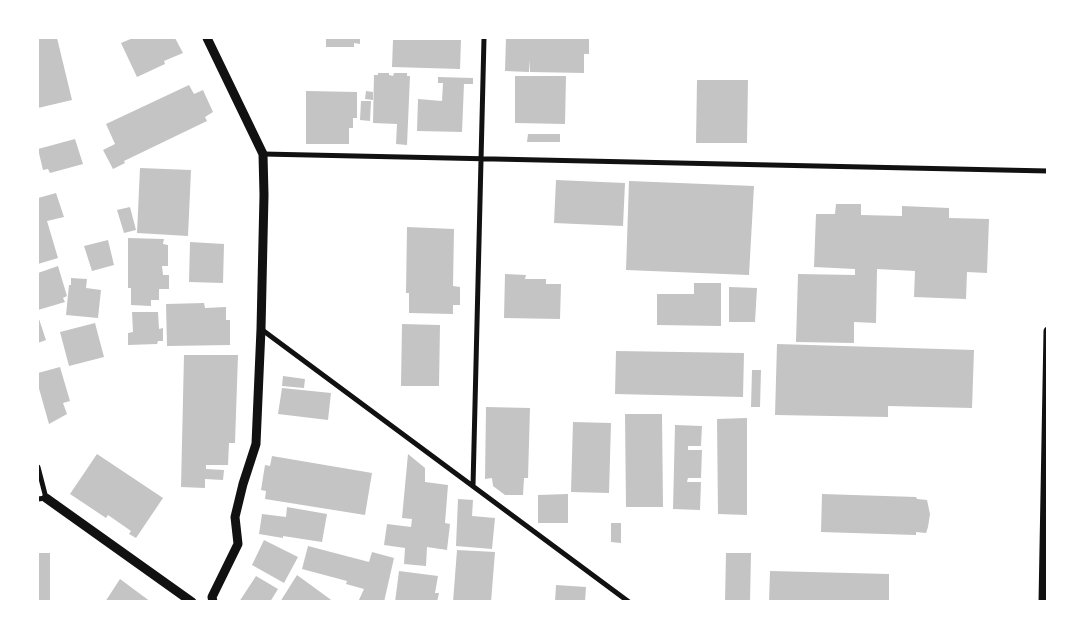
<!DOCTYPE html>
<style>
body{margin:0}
#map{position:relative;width:1085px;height:639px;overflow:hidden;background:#fff;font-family:Quicksand,sans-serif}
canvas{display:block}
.frame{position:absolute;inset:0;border:39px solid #fff;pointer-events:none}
</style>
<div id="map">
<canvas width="1085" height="639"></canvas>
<div class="frame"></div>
</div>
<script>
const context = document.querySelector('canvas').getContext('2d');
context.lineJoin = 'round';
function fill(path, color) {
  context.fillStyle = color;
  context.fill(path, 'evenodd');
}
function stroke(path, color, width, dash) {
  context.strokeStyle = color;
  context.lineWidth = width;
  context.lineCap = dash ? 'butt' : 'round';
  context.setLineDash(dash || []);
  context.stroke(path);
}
fill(new Path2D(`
 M38,38h19l15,62 -34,8z
 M133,38h42l8,15 -19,8 1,3 -28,13 -16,-34z
 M326,38h34v6l-6,-1v4h-28z
 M506,38h24l3,1v-1h56v16h-5v19l-54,-1v-12l-1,12 -24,-1z
 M393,40h68l-1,29 -68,-2z
 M378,73h11v2l4,1 1,-3h13v3h3l-3,69 -11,-1 1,-20 -24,-1 1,-48h4z
 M515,76h51l-1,48 -50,-1z
 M438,77l35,1v6h-9l-2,48 -45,-1 1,-32 24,2 1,-18h-5z
 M697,80h51l-1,63h-51z
 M189,85l5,9 9,-4 10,22 -8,5 2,4 -83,40 1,2 -12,6 -10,-19 12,-6 -9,-20z
 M306,91l51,1v26h-4v10h-4v16h-43z
 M366,91l7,1v8l-8,-1z
 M361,101h10l-1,20 -10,-1z
 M528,134h32v8h-33z
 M75,139l8,25 -33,9 -2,-4 -5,1 -5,-21z
 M140,168l51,2 -3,66 -51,-3z
 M556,180l69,3 -2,43 -69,-3z
 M629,181l125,5 -5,89 -123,-5z
 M56,193l8,24 -17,4 11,37 -20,6v-66z
 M836,204h25v11l41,1v-10l47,2v10l40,1 -2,54 -20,-1 -1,27 -52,-2 1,-26 -38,-2 -1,54 -22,-1v21l-58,-1 2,-68 57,1v-6l-41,-2 2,-53h19z
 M130,207l6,23 -12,3 -7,-23z
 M407,227l47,2 -1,57 7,1v18h-7v9l-44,-1v-20h-3z
 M128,238l36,1 -1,5 5,1v21h-6l1,9h6v14h-10v11h-8v6l-20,-1v-17h-3z
 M108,240l6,25 -22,6 -8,-25z
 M190,242l34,2 -1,39 -34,-1z
 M58,266l9,30 -4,2 2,4 -27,8v-37z
 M505,274l21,1 -1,4h21v5h15l-1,35 -56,-1z
 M71,278l16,1 -1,9 15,2 -3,28 -32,-3 3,-30h2z
 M694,283h27v43l-64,-1v-31h37z
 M729,287l28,1 -2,34h-26z
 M204,303l1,5 21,-1v13h4v25l-63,1 -1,-42z
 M132,312h26l1,17 4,-1v13h-5l-1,3 -29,1v-12l5,-1z
 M38,316l8,24 -8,3z
 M95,323l9,34 -35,9 -9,-34z
 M402,324l38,1 -1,61h-38z
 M777,344l197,6 -2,58 -84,-2v11l-113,-2z
 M616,351l128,2 -1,44 -128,-3z
 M184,355h54l-3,88h-6l-1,22h-22v4l18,1 -1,10 -18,-1v9l-24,-1z
 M60,367l10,34 -7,2 4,11 -18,10 -11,-39v-12z
 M752,370h9l-1,37h-9z
 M283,376l22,3 -1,9 -22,-2z
 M282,388l49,5 -3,27 -50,-6z
 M486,407l44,1 -2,70h-4l-1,17h-18l-12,-9 -1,-8 -7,1z
 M625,414h37l1,93h-37z
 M747,418v97l-29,-1 -1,-95z
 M573,422l38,1 -2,70 -38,-1z
 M675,425l27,1 -1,20h-13v4h14l-1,28h-13l-1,4h14l-1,28 -27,-1z
 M97,454l66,44 -27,40 -7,-4 2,-3 -23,-16 -2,3 -36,-24z
 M408,454l17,14v14l23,3 -3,38 5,1 -3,26 -20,-3 -1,19 -22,-2 1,-16 -21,-3 3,-21 24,3 1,-8 -10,-1z
 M272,456l100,17 -7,42 -100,-16 1,-8 -5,-1 4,-25 5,1z
 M568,494v29h-30v-28z
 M822,494l94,3 1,2 10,1 3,14 -2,13 -2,6 -10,-1v3l-95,-3z
 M458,499l15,1 -1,16 23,2 -3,31 -36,-3z
 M287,507l40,7 -5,28 -39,-6v2l-24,-4 3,-20 24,3z
 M611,523h10v20l-10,-1z
 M264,540l34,17 -14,26 -32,-18z
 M308,546l61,16 3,-10 22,6 -10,44h-26l6,-13 -18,-5 1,-3 -45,-12z
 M457,550l38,2 -4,50h-38z
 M38,553h12v49h-12z
 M726,553h25l-1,49h-25z
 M399,571l39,5 -3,17h4l-2,9h-42z
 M770,571l119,3v28h-120z
 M297,575l37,27h-54z
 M256,576l22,13 -8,13h-31z
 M120,579l31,23h-46z
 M556,585l30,2 -1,15h-30z`), '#c4c4c4');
stroke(new Path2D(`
 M263,154l785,17
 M261,329l368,273
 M38,467l8,31 -8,1
 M473,486l11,-448`), '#111', 5);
stroke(new Path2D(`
 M207,38l56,116 1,41 -3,134 -5,115 -13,40 -8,33 3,27 -26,53 1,5
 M46,498l146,104
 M1043,602l5,-271`), '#111', 9);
</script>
